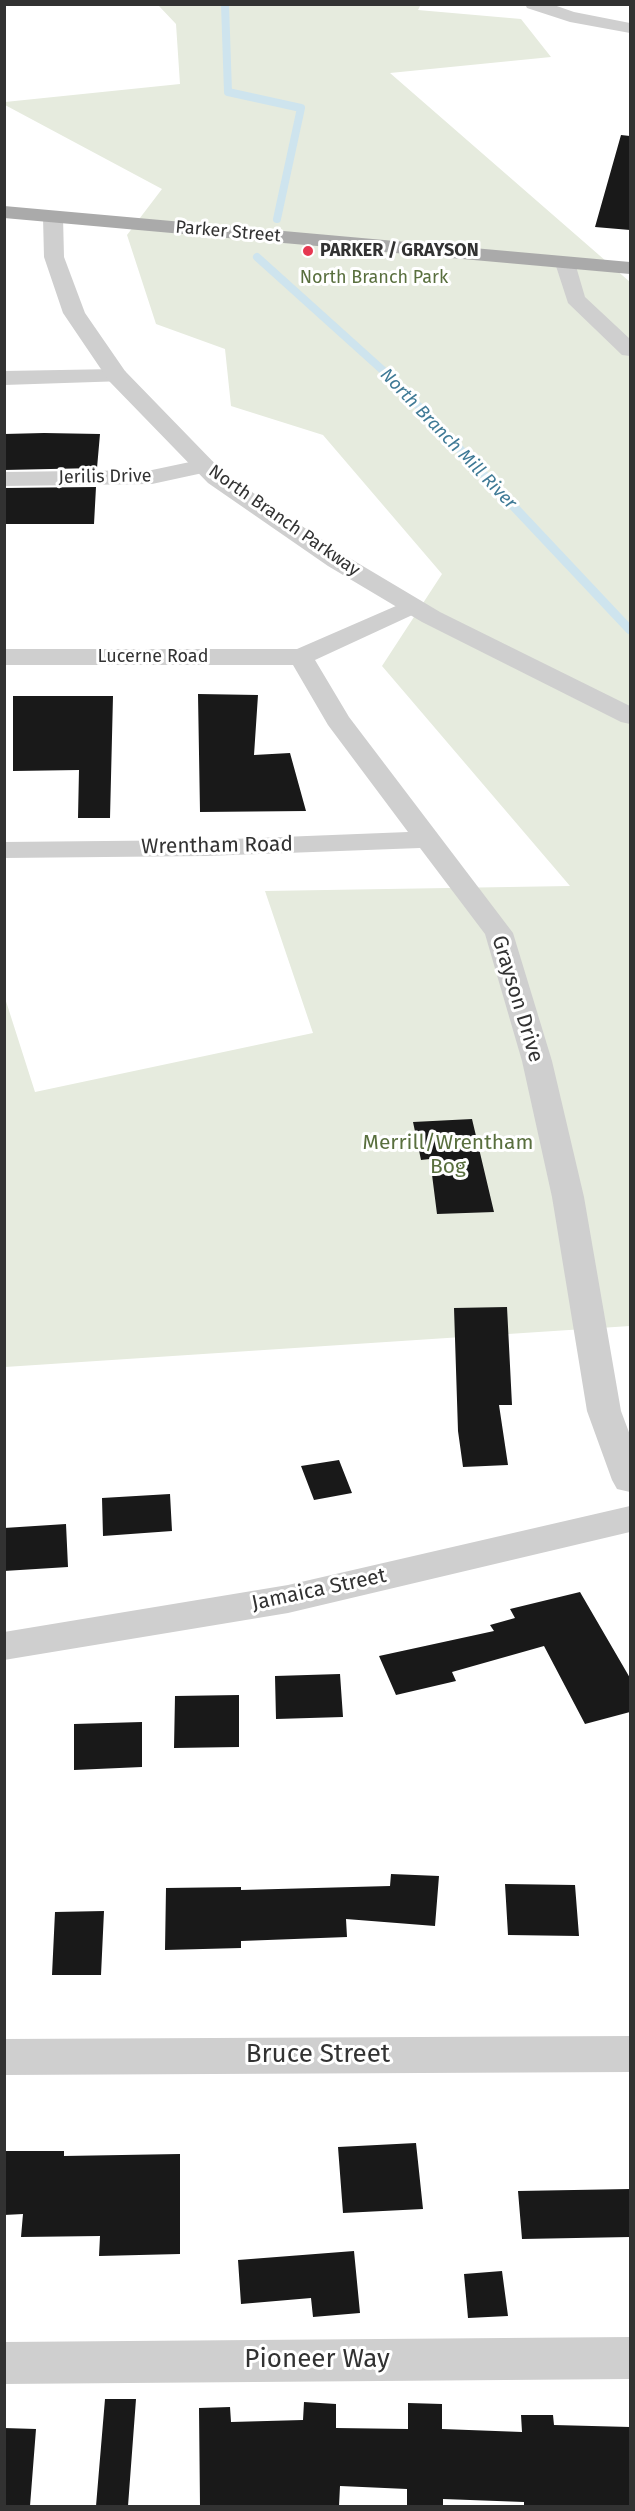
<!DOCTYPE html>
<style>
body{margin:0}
#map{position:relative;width:635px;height:2511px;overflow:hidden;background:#fff;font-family:"Fira Sans",sans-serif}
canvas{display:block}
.frame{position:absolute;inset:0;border:6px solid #323232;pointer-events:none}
</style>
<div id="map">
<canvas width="635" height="2511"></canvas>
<div class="frame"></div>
</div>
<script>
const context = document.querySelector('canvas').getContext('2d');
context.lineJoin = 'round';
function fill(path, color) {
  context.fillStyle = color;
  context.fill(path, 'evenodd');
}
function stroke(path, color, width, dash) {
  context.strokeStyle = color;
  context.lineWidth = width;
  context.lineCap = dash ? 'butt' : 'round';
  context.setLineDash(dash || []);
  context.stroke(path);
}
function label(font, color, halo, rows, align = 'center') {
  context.font = font + ' "Fira Sans",sans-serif';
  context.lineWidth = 6;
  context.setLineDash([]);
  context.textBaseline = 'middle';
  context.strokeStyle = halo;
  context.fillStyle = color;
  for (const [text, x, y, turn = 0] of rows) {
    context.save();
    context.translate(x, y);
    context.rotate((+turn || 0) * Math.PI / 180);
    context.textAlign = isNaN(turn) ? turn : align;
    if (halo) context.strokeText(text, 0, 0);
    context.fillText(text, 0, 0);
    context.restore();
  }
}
fill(new Path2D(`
 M421,4l-3,6 103,9 30,38 -161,16 240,209v1044l-625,41 -1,-372 31,97 278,-59 -48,-142 305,-5 -188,-220 60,-92 -119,-139 -92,-29 -6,-57 -69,-25 -29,-89 35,-46 -157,-84v-3l175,-18 -4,-60 -18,-19z`), '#e6ebde');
stroke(new Path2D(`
 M225,4l3,88 73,16 -24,111
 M257,257l141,127 24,26`), '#cee4ee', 8);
stroke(new Path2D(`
 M421,408l209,222`), '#cee4ee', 9);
fill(new Path2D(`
 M621,135l9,1v94l-35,-3z
 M44,433l56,1 -3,34 -93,2v-36z
 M96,487l-2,37h-90v-36z
 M198,694l60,1 -4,60 36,-2 16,58 -106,1z
 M13,696h100l-3,122h-32l1,-48 -66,1z
 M472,1119l22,93 -57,2 -7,-55 -9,1 -8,-38z
 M507,1307l5,98h-13l9,60 -45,2 -5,-36 -4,-123z
 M339,1460l13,33 -38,7 -13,-34z
 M170,1494l2,37 -69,5 -1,-38z
 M66,1524l2,43 -64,4v-43z
 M580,1592l50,86v34l-45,12 -41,-78 -92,26 4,9 -60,14 -17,-39 115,-25 -4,-6 25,-7 -5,-9z
 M340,1674l3,43 -67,2 -1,-43z
 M239,1695v52l-65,1 1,-52z
 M142,1722v45l-68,3v-46z
 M391,1874l48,2 -4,50 -89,-7 1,18 -106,4v7l-76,2 1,-62 75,-1v3l149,-4z
 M505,1884l70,1 4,51 -71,-1z
 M104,1911l-3,64h-49l3,-63z
 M416,2143l7,66 -80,4 -5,-66z
 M4,2151h60v5l116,-2v100l-81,2 1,-20 -79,1 2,-23 -19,1z
 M630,2189v48l-108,2 -4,-48z
 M354,2251l6,62 -47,4 -2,-19 -70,6 -3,-44z
 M502,2271l6,45 -40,2 -4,-44z
 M105,2399h31l-8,107h-32z
 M304,2402l32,2v24l72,1v-26l34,1v25l80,3 -1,-17h32l1,10 76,2v79h-106v-4l-81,-3v7h-36v-17l-67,-3 -1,20h-139l-1,-98 31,-1 1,15 72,-2z
 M4,2428l32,1 -6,77h-26z`), '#191919');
fill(new Path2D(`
 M525,4h26l23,8 56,11v10l-60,-11 -43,-14z
 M565,257l7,2 3,4 10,34 45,42v17l-8,-1 -54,-52 -13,-40 3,-4z
 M117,369l8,2 3,5 -3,5 -121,4v-14z
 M204,459l8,2 4,5 -4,5 -60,13 -148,2v-14l148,-2z
 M412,599l9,2 3,5 -3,5 -106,49 34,57 164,216 39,128 32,136 37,214 9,24v57l-13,-3 -5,-9 -25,-69 -35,-214 -30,-136 -37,-127 -65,-86 -214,8 -202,2v-16l202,-2 202,-8 -80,-107 -35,-60h-289v-16h293z
 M630,1506v26l-342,81 -284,47v-28l284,-47z
 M630,2036v36l-626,3v-36z
 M630,2337v42l-626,5v-42z`), '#cfcfcf');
fill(new Path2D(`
 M53,211l7,2 3,4 1,40 21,56 40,58 99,102 122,83 94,56 190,94v18l-9,-2 -199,-100 -94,-56 -120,-83 -99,-102 -46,-68 -19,-56 -1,-40 3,-4z`), '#cfcfcf');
fill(new Path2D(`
 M4,206l626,56v12l-626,-56z`), '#aaa');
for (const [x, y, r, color] of [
 [308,251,6,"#e63851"]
]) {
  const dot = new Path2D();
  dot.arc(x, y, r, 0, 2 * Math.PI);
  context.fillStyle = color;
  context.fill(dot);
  stroke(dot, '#fff', 2);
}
label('18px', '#323232', '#fff', [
 ["Parker Street",228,232,5],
 ["Jerilis Drive",105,477,-1],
 ["North Branch Parkway",284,521,35],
 ["Lucerne Road",153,657]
]);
label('bold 18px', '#323232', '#fff', [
 ["PARKER / GRAYSON",320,251]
], 'left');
label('18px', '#596f3e', '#fff', [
 ["North Branch Park",374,278]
]);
label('italic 18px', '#3f7a96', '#fff', [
 ["North Branch Mill River",448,439,46]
]);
label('21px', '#323232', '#fff', [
 ["Wrentham Road",217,846,-1],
 ["Grayson Drive",517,999,73],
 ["Jamaica Street",319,1590,-12]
]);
label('21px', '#596f3e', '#fff', [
 ["Merrill/Wrentham",448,1143],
 ["Bog",448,1167]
]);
label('26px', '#323232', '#fff', [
 ["Bruce Street",318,2055],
 ["Pioneer Way",317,2360]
]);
</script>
